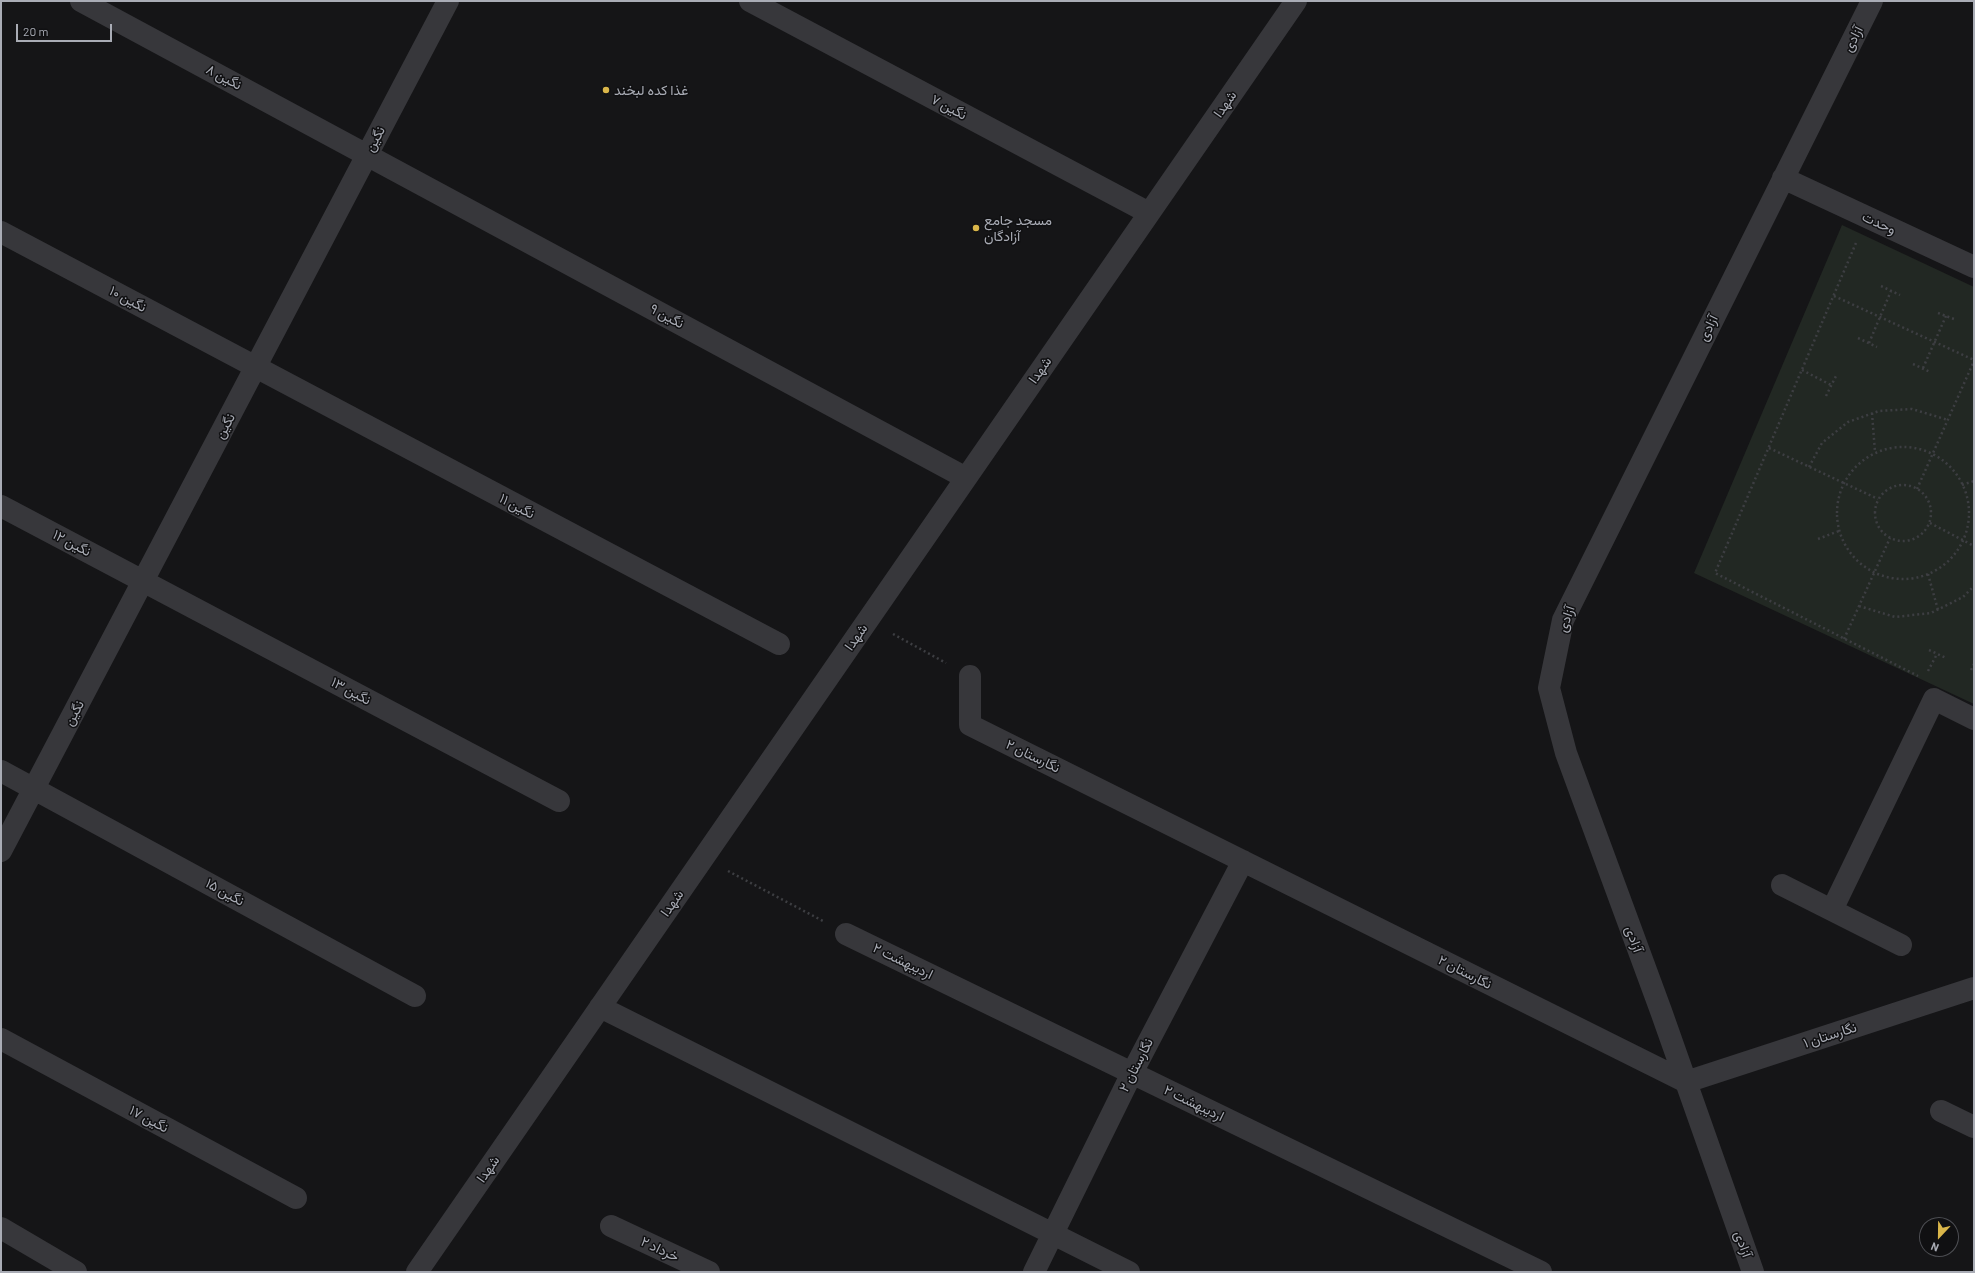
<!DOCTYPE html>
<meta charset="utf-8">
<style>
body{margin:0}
#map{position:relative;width:1975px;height:1273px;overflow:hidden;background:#151517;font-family:Barlow,sans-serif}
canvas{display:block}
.frame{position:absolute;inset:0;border:2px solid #a9acb5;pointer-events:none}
.north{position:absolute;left:1919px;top:1217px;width:40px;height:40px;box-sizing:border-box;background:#101012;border:1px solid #4d4e53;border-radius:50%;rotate:202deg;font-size:11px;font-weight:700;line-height:16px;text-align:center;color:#a9acb5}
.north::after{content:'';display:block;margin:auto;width:14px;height:18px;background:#dab64a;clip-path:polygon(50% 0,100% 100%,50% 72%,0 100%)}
.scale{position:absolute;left:16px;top:24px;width:96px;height:18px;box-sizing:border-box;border:2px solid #a9acb5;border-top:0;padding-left:5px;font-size:12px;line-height:14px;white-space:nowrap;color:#a9acb5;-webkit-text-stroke:3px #101012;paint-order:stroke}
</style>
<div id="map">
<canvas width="1975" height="1273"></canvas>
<div class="frame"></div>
<div class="north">N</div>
<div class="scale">20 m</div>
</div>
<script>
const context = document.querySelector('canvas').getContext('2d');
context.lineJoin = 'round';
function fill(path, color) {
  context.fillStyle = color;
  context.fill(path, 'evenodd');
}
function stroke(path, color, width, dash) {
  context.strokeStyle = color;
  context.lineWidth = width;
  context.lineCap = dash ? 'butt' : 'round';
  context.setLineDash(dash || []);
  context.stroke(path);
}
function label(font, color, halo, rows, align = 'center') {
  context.font = font + ' Barlow,Vazirmatn,sans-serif';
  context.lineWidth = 3;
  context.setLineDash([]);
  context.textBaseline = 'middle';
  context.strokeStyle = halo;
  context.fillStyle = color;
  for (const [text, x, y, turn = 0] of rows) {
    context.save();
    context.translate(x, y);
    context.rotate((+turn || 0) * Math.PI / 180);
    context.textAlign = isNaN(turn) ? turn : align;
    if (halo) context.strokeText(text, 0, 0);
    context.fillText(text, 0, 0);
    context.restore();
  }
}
fill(new Path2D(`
 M1842,225l132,62v417l-280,-131z`), '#222823');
stroke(new Path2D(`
 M1856,243l-141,330 203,103
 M1881,286l19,9
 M1834,296l140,64
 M1938,313l16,6
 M1858,338l19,9
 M1869,343l22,-52
 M1913,364l17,8
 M1923,368l23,-52
 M1802,370l29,15
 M1826,396l11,-22
 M1872,413l3,39
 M1837 513a66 66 0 1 1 132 0a66 66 0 1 1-132 0Z
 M1769,448l109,51
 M1809,467l13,-24 26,-21 31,-11 33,-2 36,11
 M1875 513a28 28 0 1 1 56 0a28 28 0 1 1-56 0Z
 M1962,485l12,-4
 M1917,489l57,-128
 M1930,523l44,23
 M1818,539l21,-8
 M1928,574l10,36
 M1859,606l36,11 36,-4 32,-16 11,-11
 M893,634l53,29
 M1844,639l46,-101
 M1929,650l17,8
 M1971,670l3,-6
 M1928,671l9,-17
 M728,871l95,50`), '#3d3e42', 2.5, [2, 3]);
stroke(new Path2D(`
 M81,1l885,477
 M750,1l399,212
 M1783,178l191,89
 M1,232l778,412
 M1,506l558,295
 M970,676v49l716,357 288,-94
 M1,771l414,225
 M1,851l447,-850
 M1782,885l119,60
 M1832,910l102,-211 40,20
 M846,934l695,338
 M600,1007l529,265
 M1,1039l295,159
 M1941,1111l33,16
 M611,1226l98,46
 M1,1228l75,44
 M417,1272l879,-1271
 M1034,1272l98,-199 111,-212
 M1753,1272l-92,-261 -95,-258 -17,-65 14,-68 309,-619`), '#37373b', 22);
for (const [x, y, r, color] of [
 [606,90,4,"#dab64a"],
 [976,228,4,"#dab64a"]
]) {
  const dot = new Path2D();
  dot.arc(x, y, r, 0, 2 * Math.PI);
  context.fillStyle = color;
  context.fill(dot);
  stroke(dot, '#101012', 1.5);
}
label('14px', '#a9acb5', '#101012', [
 ["آزادی",1853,39,-63],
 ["نگین ۸",224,77,28],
 ["شهدا",1225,104,-55],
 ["نگین ۷",949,107,28],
 ["نگین",375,139,-62],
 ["وحدت",1879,223,25],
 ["نگین ۱۰",128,299,28],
 ["نگین ۹",667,316,28],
 ["آزادی",1708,328,-64],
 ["شهدا",1040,370,-55],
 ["نگین",225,426,-62],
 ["نگین ۱۱",517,506,28],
 ["نگین ۱۲",72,543,28],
 ["آزادی",1566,619,-71],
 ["شهدا",856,637,-55],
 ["نگین ۱۳",351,691,28],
 ["نگین",74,713,-62],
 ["نگارستان ۲",1033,756,26],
 ["نگین ۱۵",225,892,29],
 ["شهدا",672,903,-55],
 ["آزادی",1634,939,70],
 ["اردیبهشت ۲",903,961,26],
 ["نگارستان ۲",1465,972,27],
 ["نگارستان ۱",1830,1035,-18],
 ["نگارستان ۲",1136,1065,-63],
 ["اردیبهشت ۲",1194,1103,26],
 ["نگین ۱۷",149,1119,28],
 ["شهدا",488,1169,-55],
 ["آزادی",1743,1244,70],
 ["خرداد ۲",660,1249,25]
]);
label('14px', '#a9acb5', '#101012', [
 ["غذا کده لبخند",614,90],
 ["مسجد جامع",984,220],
 ["آزادگان",984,236]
], 'left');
</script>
